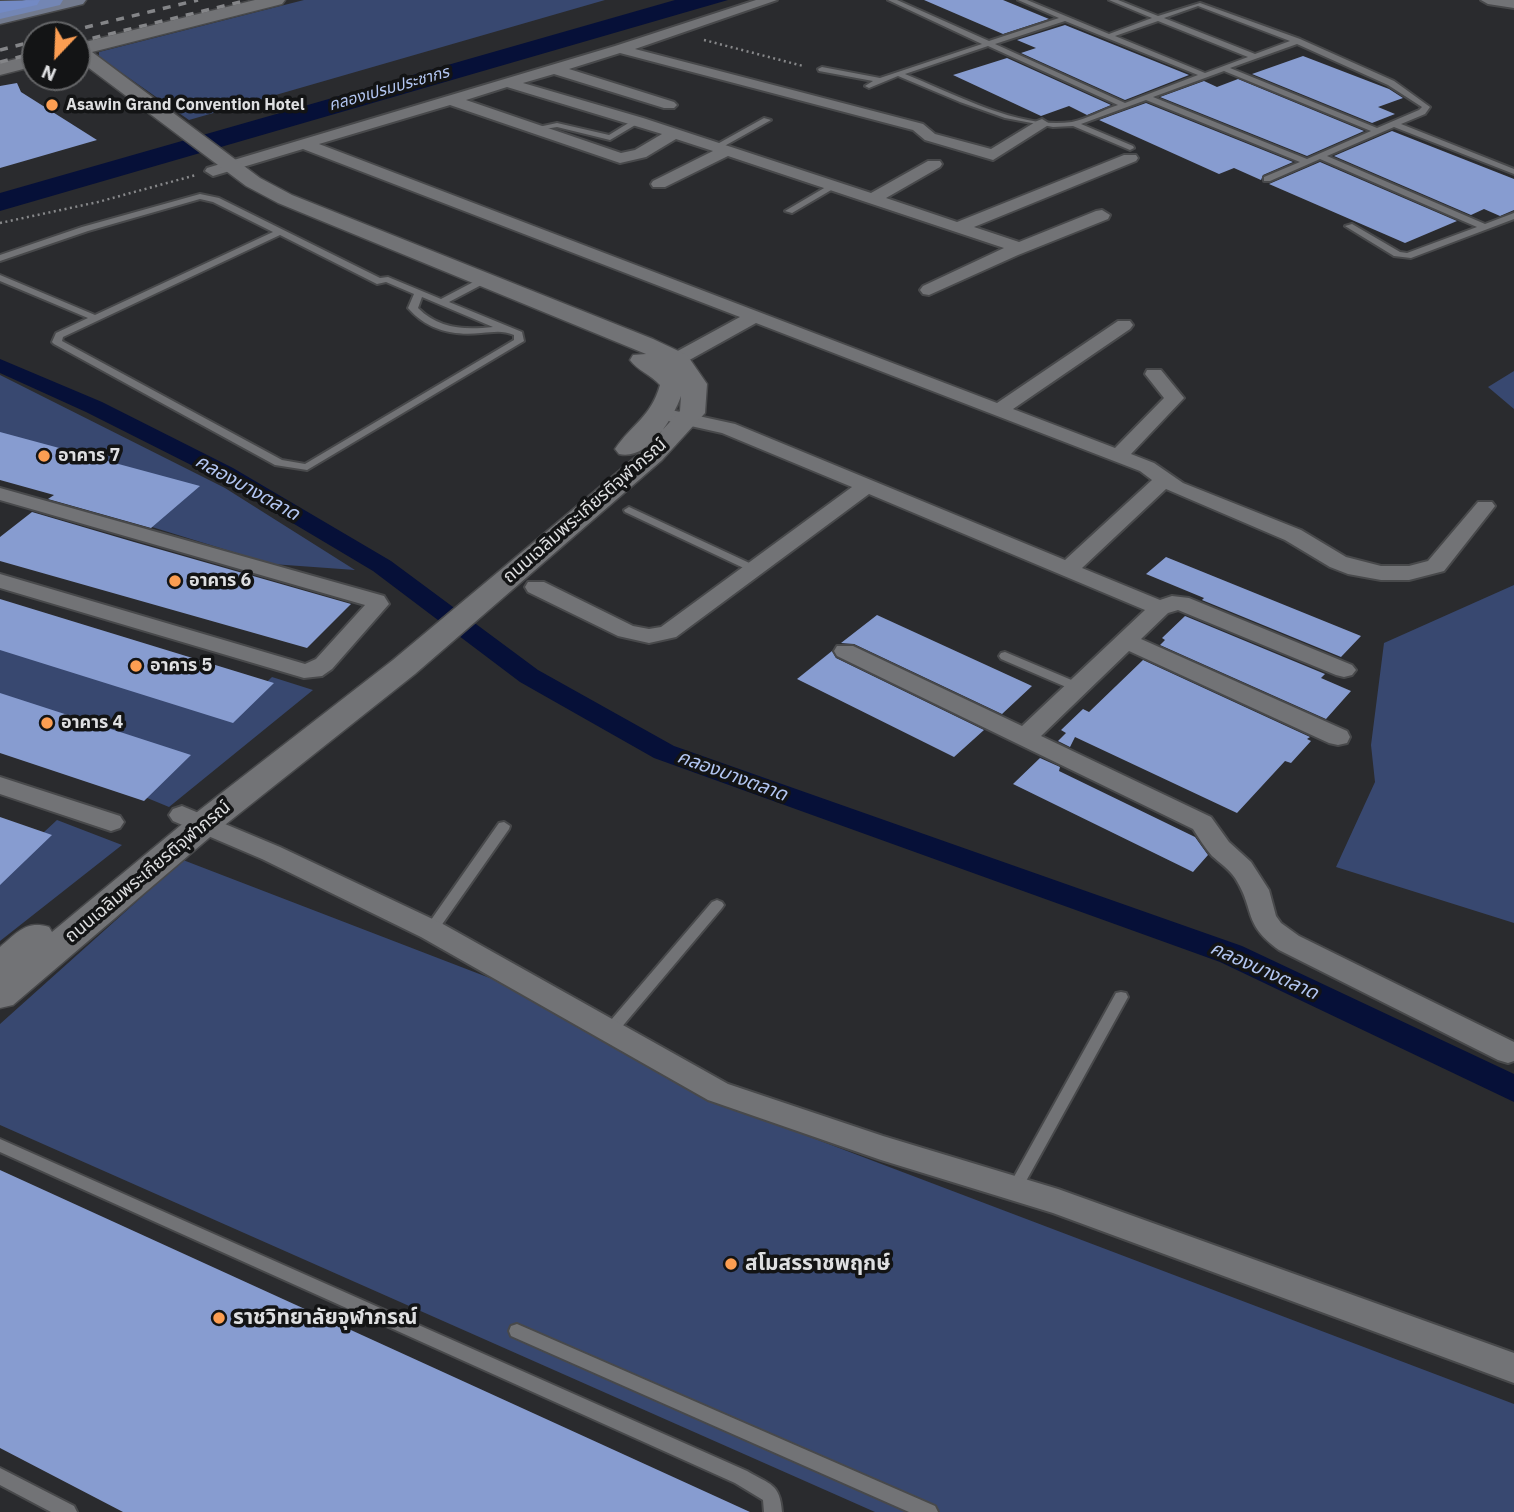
<!DOCTYPE html>
<meta charset="utf-8">
<style>
body{margin:0}
#map{position:relative;width:1514px;height:1512px;overflow:hidden;background:#2a2b2e;font-family:"IBM Plex Sans",sans-serif}
canvas{display:block}
.north{position:absolute;left:21px;top:21px;width:70px;height:70px;box-sizing:border-box;background:#131415;border:2px solid #646567;border-radius:50%;rotate:203deg;font-size:19px;font-weight:700;line-height:28px;text-align:center;color:#dedfe1}
.north::after{content:'';display:block;margin:auto;width:24px;height:32px;background:#fc9e52;clip-path:polygon(50% 0,100% 100%,50% 72%,0 100%)}
</style>
<div id="map">
<canvas width="1514" height="1512"></canvas>
<div class="north">N</div>
</div>
<script>
const context = document.querySelector('canvas').getContext('2d');
context.lineJoin = 'round';
function fill(path, color) {
  context.fillStyle = color;
  context.fill(path, 'evenodd');
}
function stroke(path, color, width, dash) {
  context.strokeStyle = color;
  context.lineWidth = width;
  context.lineCap = dash ? 'butt' : 'round';
  context.setLineDash(dash || []);
  context.stroke(path);
}
function label(font, color, halo, rows, align = 'center') {
  context.font = font + ' "IBM Plex Sans","Noto Sans Thai",sans-serif';
  context.lineWidth = 7;
  context.setLineDash([]);
  context.textBaseline = 'middle';
  context.strokeStyle = halo;
  context.fillStyle = color;
  for (const [text, x, y, turn = 0] of rows) {
    context.save();
    context.translate(x, y);
    context.rotate((+turn || 0) * Math.PI / 180);
    context.textAlign = isNaN(turn) ? turn : align;
    if (halo) context.strokeText(text, 0, 0);
    context.fillText(text, 0, 0);
    context.restore();
  }
}
fill(new Path2D(`
 M304,0h301l-416,120 -90,-63v-5z
 M1514,371v38l-26,-22z
 M0,375l225,113 130,82 -83,-6 -146,-45 -126,-82z
 M1514,585v338l-178,-56 39,-85 -4,-37 13,-102z
 M0,639l240,69 32,-31 41,13 -144,117 -29,-12 -140,-93z
 M57,820l65,25 -122,96v-68z
 M183,860l312,120 215,119 804,305v108h-639l-875,-387v-101z`), '#384870');
fill(new Path2D(`
 M675,0h53l-728,211v-18z`), '#061038');
fill(new Path2D(`
 M0,359l102,43 131,66 158,93 147,109 136,76 568,200 272,128v28l-294,-140 -566,-204 -134,-76 -147,-111 -156,-93 -131,-66 -86,-39z`), '#061038');
fill(new Path2D(`
 M924,0h79l46,19 -46,15z
 M1065,25l124,50 -64,25 -104,-47 15,-5 -19,-8z
 M1303,56l86,33 14,9 -25,9 17,7 -23,9 5,2 -125,-51z
 M1007,58l104,47 -24,10 -18,-9 -28,10 -88,-41z
 M1238,79l126,52 -57,25 -147,-59 44,-16 13,6z
 M17,83l4,9 76,48 -97,28v-82z
 M1146,103l147,59 -30,13 -2,5 -27,-12 -15,6 -120,-54z
 M1392,131l122,48v31l-14,6 -16,-7 -13,6 -137,-59z
 M1320,162l137,59 -52,22 -136,-59z
 M0,432l200,54 -49,42 -103,-29 6,-4 -54,-15z
 M32,512l102,30 217,62 -44,44 -307,-87v-24z
 M1166,557l195,79 -20,21 -139,-57 2,-2 -58,-24z
 M0,599l274,84 -41,40 -233,-73z
 M877,615l155,71 -30,28 -148,-70 -13,-1z
 M1185,616l140,58 -4,4 30,13 -25,28 -166,-74 5,-5 -3,-2z
 M832,651l4,7 148,72 -30,27 -157,-78z
 M1143,660l167,77 -3,2 4,2 -20,22 -6,-2 -48,52 -162,-76 -5,10 -12,-6 8,-8 -5,-3 22,-21 6,3z
 M0,693l191,62 -47,46 -144,-48z
 M1040,758l20,9 -1,4 136,66 13,18 -15,17 -180,-88z
 M0,817l52,18 -52,50z
 M0,1170l750,342h-627l-123,-64z`), '#879cd0');
const service = new Path2D(`
 M888,0h9l92,41 70,-23 -41,-18h9l82,34 43,-16 -43,-18h9l40,16 42,-13 100,36 94,42 36,26 -5,7 -24,10 113,45v5l-120,-47 -67,29 158,68 29,-11v6l-103,39 -17,-2 -49,-30 7,-2 48,28 7,1 70,-26 -157,-68 -50,22h-6v-4l36,-15 -154,-62 -65,24 52,22 1,2 -4,2 -57,-24 -20,1 -48,-9 -45,-16 -62,-26 -29,12 -4,-2 8,-5 -54,-10 -1,-2 4,-2 58,11 102,-34zM1198,6l92,35 -35,13 -91,-36zM1065,21l133,54 -73,28 -130,-59zM1158,21l90,36 -43,16 -90,-37zM1297,44l91,41 34,22 -3,3 -42,18 -147,-60zM988,46l130,59c-15,5 -31,14 -46,17 -53,8 -119,-29 -167,-48zM1224,71l147,60 -64,28 -154,-62z
 M764,118l7,2 -52,29 -7,-2z
 M635,119l7,2 -32,19 -53,-13 -24,4 -4,-2 28,-6 52,12z
 M831,184l7,2 -46,27 -7,-2z
 M200,194l19,4 161,80 8,-1 53,22 40,-21h6v4l-38,20 73,30 2,9 -217,129 -32,-5 -221,-121 -2,-2 4,-9 32,-15 -88,-37v-6l95,40 178,-83 -60,-30 -13,-3 -112,32 -88,30v-6l82,-28zM280,235l97,49 9,-2 28,12 -6,14c19,22 45,28 73,25 13,-1 21,-3 33,2v5l-209,124 -23,-4 -220,-119 1,-4zM422,297l71,30c-29,3 -54,2 -75,-19z
 M629,507l129,60 1,2 -5,3 -4,-1 -125,-59 -1,-2z
 M1005,652l76,32 2,3 -2,3h-8l-72,-31 -2,-3 2,-3z
 M504,822l6,4 -1,3 -73,104h-10l-2,-3 2,-3 73,-104z
 M717,900l5,2 2,3 -2,3 -107,127 -5,1 -5,-1 -2,-4 2,-4 107,-125z
 M1121,992l5,1 2,4 -108,195 -5,2 -5,-2 -3,-4 3,-4 106,-191z
 M0,1139l747,332c23,14 33,12 35,41h-18l-1,-12 -28,-17 -735,-331z
 M517,1324l418,182 3,6h-29l-398,-176 -2,-5 2,-5z
 M0,1468l74,38 3,6h-26l-51,-27z`);
const minor = new Path2D(`
 M756,0h21l-142,49 288,75 12,10 56,15 46,-28 5,-2 8,5 -57,36 -68,-20 -12,-10 -293,-77 -51,16 105,33 3,3 -3,3h-10l-110,-34 -31,9 120,35 228,75 57,-32h12l2,3 -2,3 -54,31 71,24 167,-67h12l2,3 -2,3 -162,66 45,15 77,-31 6,-1 8,5 -2,4 -90,36 -89,40 -6,-1 -3,-4 3,-4 81,-38 -276,-92 -63,31h-12l-2,-3 2,-3 60,-30 -37,-12 -30,18 -26,6 -170,-58 -131,39 678,259 121,-82h12l3,4 -3,4 -117,80 102,39 49,-50 -19,-24 2,-4h14l23,28 -53,56 23,9 29,20 118,47 45,27 35,9h28l19,-5 50,-59h14l3,4 -3,4 -48,61 -35,9h-28l-33,-6 -18,-7 -45,-27 -119,-51 -84,79 78,32 12,-4 17,2 163,67 4,5 -4,5 -8,2 -8,-2 -158,-65 -10,3 -27,26 206,92 3,6 -3,6 -9,2 -9,-2 -200,-92 -88,85 170,81 18,25 22,20 18,28 7,26 5,7 18,13 215,106v19l-6,2 -10,-3 -219,-110c-37,-27 -23,-39 -44,-72 -6,-9 -15,-15 -23,-22 -7,-8 -13,-18 -19,-27l-356,-173 -3,-5 3,-5h16l169,80 123,-116 -276,-116 -193,143 -27,6 -31,-7 -90,-44 -3,-5 3,-5h16l89,44 16,3 12,-2 191,-140 -130,-54 -67,-15 -3,-4 10,-6 73,16 330,136 87,-80 -12,-9 -384,-148 -90,50h-14l-2,-4 2,-4 88,-48 -437,-168 -90,27 -8,-5 2,-3 408,-122zM507,87l155,47 -27,16 -14,3 -155,-53z
 M1481,0h33v8l-26,-4z
 M0,488l384,108 5,8 -57,65 -10,7 -18,2 -304,-90v-14l305,90 11,-5 49,-54 -365,-105z
 M0,777l120,39 4,6 -4,6 -9,3 -111,-37z
 M182,806l98,41 161,76 287,161 155,52 175,53 456,164v30l-461,-170 -172,-53 -173,-60 -287,-163 -159,-78 -89,-38 -4,-6 4,-6z`);
const tertiary = new Path2D(`
 M255,0h30l-3,4 -190,48 168,126 32,17 361,144 34,16 20,29 -2,29 -43,47 -247,214 -199,158 -203,173 -13,3v-61c17,-14 26,-27 49,-20l3,5 140,-116 201,-156 251,-210 36,-39 1,-15c-8,23 -34,65 -62,58l-4,-5c17,-25 36,-32 45,-64 -9,-10 -23,-15 -30,-25l3,-5 13,-1 -368,-151 -32,-17 -169,-127v-15z
 M35,54v12l-35,9v-12z`);
const secondary = new Path2D(`
 M51,0h35l-3,4 -83,20v-12z`);
const trunk = new Path2D(`
 M26,0h37l-3,5 -60,14v-12z`);
const motorway = new Path2D(`
 M40,0l-3,5 -37,8v-12z`);
stroke(service, '#48494b', 4);
stroke(minor, '#48494b', 4);
stroke(tertiary, '#48494b', 3);
stroke(secondary, '#48494b', 3);
stroke(trunk, '#48494b', 4);
stroke(motorway, '#48494b', 4);
stroke(new Path2D(`
 M704,40l99,26
 M0,223l98,-21 98,-27`), '#87888a', 2.5, [2, 3.5]);
fill(service, '#727376');
fill(minor, '#727376');
fill(tertiary, '#727376');
fill(secondary, '#727a8d');
fill(trunk, '#7386b4');
fill(motorway, '#738ac4');
stroke(new Path2D(`
 M36,35l27,-7
 M54,35l144,-35
 M77,42l171,-42
 M0,50l35,-9
 M0,62l35,-9`), '#848588', 3.5, [8, 8]);
for (const [x, y, r, color] of [
 [52,105,7,"#fc9e52"],
 [44,456,7,"#fc9e52"],
 [175,581,7,"#fc9e52"],
 [136,666,7,"#fc9e52"],
 [47,723,7,"#fc9e52"],
 [731,1264,7,"#fc9e52"],
 [219,1318,7,"#fc9e52"]
]) {
  const dot = new Path2D();
  dot.arc(x, y, r, 0, 2 * Math.PI);
  context.fillStyle = color;
  context.fill(dot);
  stroke(dot, '#131415', 2.5);
}
label('italic 16px', '#b3c6f2', '#131415', [
 ["คลองเปรมประชากร",389,89,-16]
]);
label('bold 16px', '#dedfe1', '#131415', [
 ["Asawin Grand Convention Hotel",66,105]
], 'left');
label('bold 18px', '#dedfe1', '#131415', [
 ["อาคาร 7",58,456],
 ["อาคาร 6",189,581],
 ["อาคาร 5",150,666],
 ["อาคาร 4",61,723]
], 'left');
label('18px', '#dedfe1', '#131415', [
 ["ถนนเฉลิมพระเกียรติจุฬาภรณ์",585,511,-41],
 ["ถนนเฉลิมพระเกียรติจุฬาภรณ์",148,872,-40]
]);
label('italic 19px', '#b3c6f2', '#131415', [
 ["คลองบางตลาด",247,488,29],
 ["คลองบางตลาด",732,776,20],
 ["คลองบางตลาด",1264,971,24]
]);
label('bold 21px', '#dedfe1', '#131415', [
 ["สโมสรราชพฤกษ์",745,1264],
 ["ราชวิทยาลัยจุฬาภรณ์",233,1318]
], 'left');
</script>
